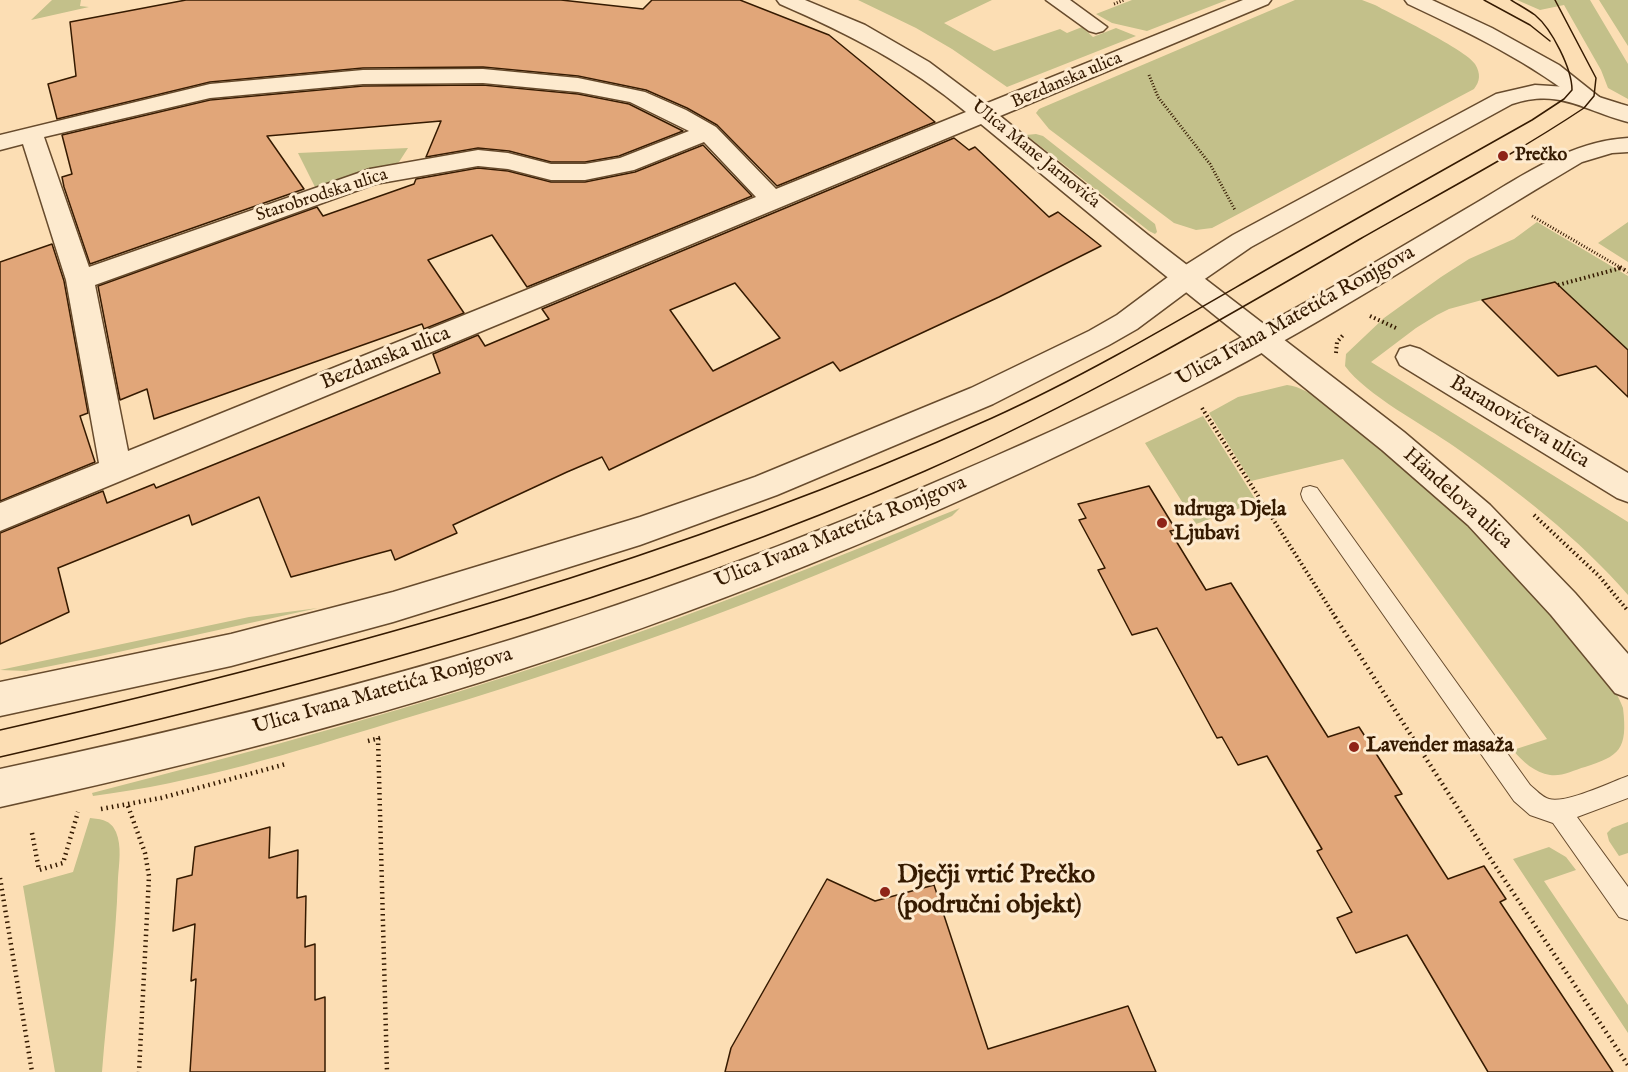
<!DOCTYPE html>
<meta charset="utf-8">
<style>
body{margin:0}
canvas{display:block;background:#fcdeb4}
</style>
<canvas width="1628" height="1072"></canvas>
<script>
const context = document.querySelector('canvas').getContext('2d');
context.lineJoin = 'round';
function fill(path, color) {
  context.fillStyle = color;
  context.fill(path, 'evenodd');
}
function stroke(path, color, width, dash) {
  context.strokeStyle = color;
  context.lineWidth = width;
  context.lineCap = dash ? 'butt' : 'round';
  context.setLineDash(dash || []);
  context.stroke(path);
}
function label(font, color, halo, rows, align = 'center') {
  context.font = font + ' "IM FELL English",serif';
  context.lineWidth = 6;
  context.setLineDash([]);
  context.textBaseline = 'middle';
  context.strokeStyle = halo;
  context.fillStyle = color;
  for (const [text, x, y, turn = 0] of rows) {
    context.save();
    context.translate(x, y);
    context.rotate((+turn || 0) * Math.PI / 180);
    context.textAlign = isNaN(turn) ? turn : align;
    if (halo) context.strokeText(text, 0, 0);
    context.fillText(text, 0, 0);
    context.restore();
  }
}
fill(new Path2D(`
 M52,0h29l-1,6 9,1 -58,13z
 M858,0h134l-48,23 50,28 66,-22 7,4 15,-6 11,10 23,-9 20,8 -129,51 -55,-38 -36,-21z
 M1132,0h95l-80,31 -35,-8 -16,-9z
 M1295,0h67l13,5c20,11 90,44 100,59 6,10 5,17 -1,25l-262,139 -16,2 -22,-7 -125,-94 -13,-16 3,-4z
 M1517,0h73l38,64v35l-20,-11 -7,-18 -37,-65 -24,5z
 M1599,0h29v46z
 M1036,134l7,2 112,88 2,8 -2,2 -6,-3 -123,-96z
 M408,148l-9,14 -6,3 -77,24 -18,-36z
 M1537,222l91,54v74l-146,-50 -33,9 -12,6 -21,13 -45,34 257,160v73c-48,-56 -113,-106 -173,-148 -31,-22 -89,-52 -110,-81l1,-12 38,-36 57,-41 28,-18 45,-20z
 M1628,222v40l-30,-19z
 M1287,385c24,2 55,33 74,49 30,24 60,47 87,72 45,41 84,88 124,133 18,21 42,43 51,69 5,42 -4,48 -38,59 -11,3 -24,10 -35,8 -15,-2 -28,-14 -37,-25l34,-11 -204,-280 -92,22 -42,-68 29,-16z
 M1203,416l54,86 -61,22 -51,-81z
 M960,508l-8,8c-180,83 -368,150 -559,206 -98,30 -198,61 -300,74l-1,-3c164,-42 329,-87 490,-141 128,-43 252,-94 378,-144z
 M318,608l-222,49 -70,14 -26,-1 249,-53z
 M90,818c11,1 21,2 26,14 6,14 3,32 2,46 -2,65 -11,129 -16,194h-47l-32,-186 50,-14z
 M1628,822v31l-9,3 -10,-15 -2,-8 5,-5z
 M1549,847l17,10 10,13 -32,11 84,124v28l-115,-174z`), '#c3c08a');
const building = new Path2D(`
 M186,0h375l82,9 9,-9h88l89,35 106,87 -158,64 -60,-61 -30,-17 -41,-18 -68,-14 -95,-9 -120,1 -153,14 -153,37 -9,-35 28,-8 -6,-54z
 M483,85l95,9 51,10 54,27 -64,25 -34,6h-34l-42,-11 -31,-3 -52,9 15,-36 -174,15 37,53 -214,75 -26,-77 -2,-10 10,-3 -10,-39 148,-35 153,-14z
 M954,138l15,12 6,-3 74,70 9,-5 43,34 -102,51 -159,74 -7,-9 -224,108 -7,-13 -35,15 -114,53 4,8 -62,27 -4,-10 -100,27 -32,-80 -67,28 -3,-10 -131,53 11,44 -69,32v-111l103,-42 4,12 47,-19 2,4 284,-115 -7,-19 45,-19 7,11 64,-27 -7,-10zM735,283l45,55 -67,33 -43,-61z
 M703,145l49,51 -225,91 -35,-52 -64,25 36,53 -40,16 -2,-5 -268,95 -7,-30 -27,11 -22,-114 219,-79 6,9 91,-32 2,-5 62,-11 30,3 43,11h34l50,-10z
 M52,244l12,37 24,132 -8,3 15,46 -95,39v-239z
 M1555,282l73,68v47l-32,-31 -38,10 -76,-76z
 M1149,486l27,44 -6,1 36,59 25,-7 97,154 31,-10 43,67 -7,2 53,83 36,-13 22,33 -6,3 113,170h-125l-81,-137 -51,18 -19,-35 15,-6 -35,-61 5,-2 -55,-93 -29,9 -16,-28 -5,1 -60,-110 -25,7 -34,-65 7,-2 -26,-48 7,-2 -8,-14z
 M270,827l-1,31 29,-8 -1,48 9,-2 -1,51 10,-3v56l10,-3v75h-135l6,-93 -5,2 4,-57 -22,7 4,-52 15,-4 3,-28z
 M827,879l48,22 59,-16 54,164 140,-43 28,66h-431l6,-24z`);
fill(building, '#e1a679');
stroke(building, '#351a00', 1.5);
const service = new Path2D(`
 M1310,486l7,2 213,297c6,5 12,12 19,14 17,5 62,-17 79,-23v22l-51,19 51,70v33l-9,-3 -66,-94 -23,-8 -16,-14 -211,-301 -2,-6 2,-6z`);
const minor = new Path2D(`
 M777,0h28l60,25 64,37 56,42 258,-104h28l-3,4 -268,112 148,119 256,197 86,73 85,88 53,61v44l-13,-5 -64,-78 -83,-90 -86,-75 -252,-203 -149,-123 -981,407v-28l99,-40 -33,-183 -43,-136 -23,6v-15l210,-51 153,-14 120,-1 95,9 67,14 41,18 30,17 60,62 190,-77c-58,-48 -117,-78 -186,-108zM483,83l95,9 52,10 59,29 -69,27 -35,6h-34l-43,-11 -30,-3 -108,19 -281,98 -45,-130 166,-39 153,-14zM704,142l52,55 -628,254 -33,-166 280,-101 103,-18 30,3 43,11h34l49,-10z
 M1046,0h24l37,27 -4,4 -7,2 -7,-2z
 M1405,0h27l60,28 67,37 44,35 -3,5 -8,2 -8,-2c-54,-43 -114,-72 -176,-101z
 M1410,346l10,3 208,124v29l-11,-4 -217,-133 -4,-8 4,-8z`);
const tertiary = new Path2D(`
 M1535,85l32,2 54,17 7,2v16c-44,-11 -67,-34 -116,-18l-261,143 -55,38 -59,44 -28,16 -116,59 -216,91 -137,50 -247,77 -162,44 -231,50v-34l231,-48 162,-42 247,-75 115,-40 216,-89 118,-57 28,-16 59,-44 57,-36 263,-141z
 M1628,138v14l-16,1 -30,9c-127,75 -250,156 -380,223 -222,113 -455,212 -693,288 -167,54 -338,96 -509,134v-38c173,-37 345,-78 513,-130 186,-58 367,-130 543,-210 94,-43 186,-90 275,-141 49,-28 97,-57 145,-85 48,-28 95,-62 152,-65z`);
stroke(service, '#674b2d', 2);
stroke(minor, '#674b2d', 3);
stroke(tertiary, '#674b2d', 3);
stroke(new Path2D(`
 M1114,4l10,-4
 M1149,75l9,22 52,67 25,46
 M1532,216l91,53
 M1618,269l3,-1`), '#351a00', 3, [1, 2]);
stroke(new Path2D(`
 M1620,267l8,5
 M1558,285l63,-17
 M1370,316l26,12
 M1336,353l1,-11 7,-8
 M1202,408l134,210
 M1534,515l65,61 29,35`), '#351a00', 4, [1.5, 3]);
stroke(new Path2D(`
 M1335,617l155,241 138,207
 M378,738l9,334
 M368,741l16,-4
 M128,806l17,47 4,23 -10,196
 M101,809l60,-11 125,-34
 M32,833l7,37 24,-7 15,-51
 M0,878l32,194`), '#351a00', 4.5, [1.5, 4]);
fill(service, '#fdeace');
fill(minor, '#fdeace');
fill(tertiary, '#fdeace');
stroke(new Path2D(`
 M1484,0l46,25 20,16
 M0,730c339,-77 674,-169 992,-312 99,-45 192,-101 286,-155 84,-48 169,-95 254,-143l32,-21 8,-9c0,-21 -20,-61 -37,-75 -7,-5 -16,-10 -24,-15
 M0,757c315,-72 628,-156 925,-286 150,-66 293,-149 435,-232 75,-43 152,-83 224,-131l10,-12 2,-18 -41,-78`), '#351a00', 1.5);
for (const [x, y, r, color] of [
 [1503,156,6,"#8f2418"],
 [1162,523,6,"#8f2418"],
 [1354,747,6,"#8f2418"],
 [885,892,6,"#8f2418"]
]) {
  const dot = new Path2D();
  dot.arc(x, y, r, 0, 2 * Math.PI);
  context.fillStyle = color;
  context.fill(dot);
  stroke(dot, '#fdeace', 2);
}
label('18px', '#351a00', '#fdeace', [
 ["Bezdanska ulica",1067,81,-23],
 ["Ulica Mane Jarnovića",1035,155,39],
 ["Starobrodska ulica",322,196,-18]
]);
label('bold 18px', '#351a00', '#fdeace', [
 ["Prečko",1515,156]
], 'left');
label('21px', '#351a00', '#fdeace', [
 ["Ulica Ivana Matetića Ronjgova",1296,317,-29],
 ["Bezdanska ulica",386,359,-22],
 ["Baranovićeva ulica",1519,423,31],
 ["Händelova ulica",1457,499,42],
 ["Ulica Ivana Matetića Ronjgova",841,533,-22],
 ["Ulica Ivana Matetića Ronjgova",383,692,-16]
]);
label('bold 21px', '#351a00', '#fdeace', [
 ["udruga Djela",1174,511],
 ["Ljubavi",1174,535],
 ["Lavender masaža",1366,747]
], 'left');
label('bold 26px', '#351a00', '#fdeace', [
 ["Dječji vrtić Prečko",897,877],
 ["(područni objekt)",897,907]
], 'left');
</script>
